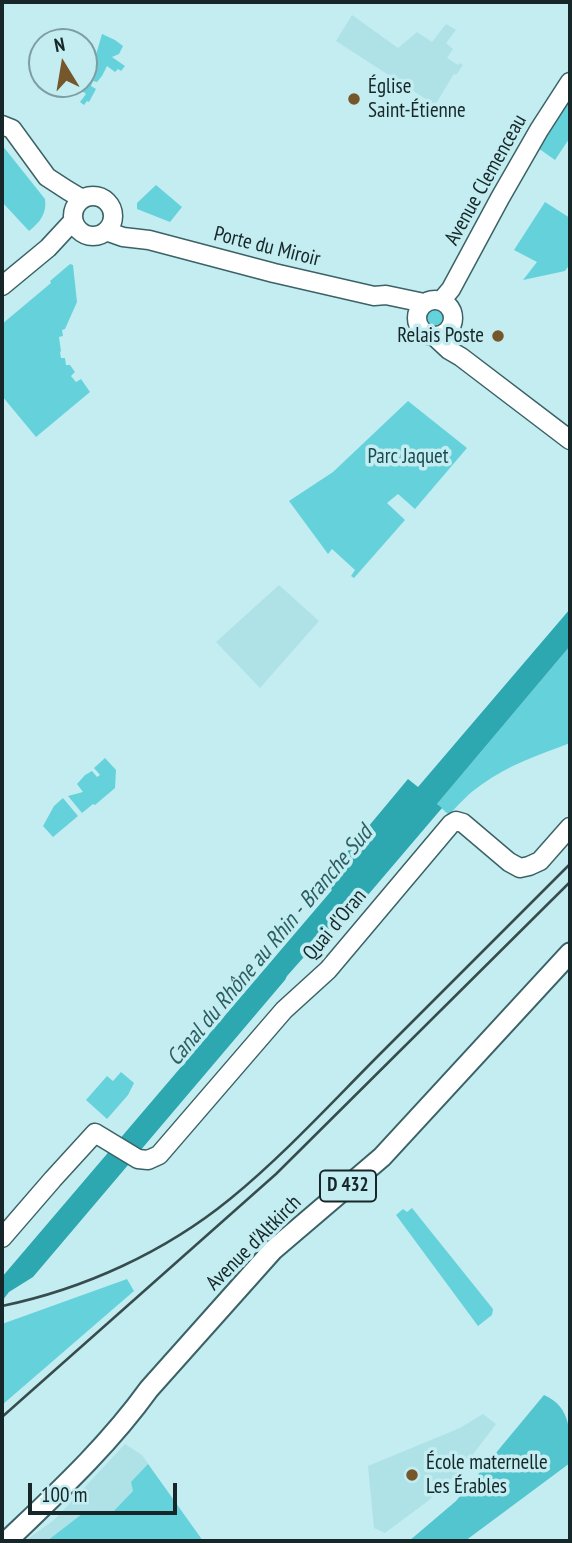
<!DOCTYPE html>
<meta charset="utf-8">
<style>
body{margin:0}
#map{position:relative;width:572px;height:1543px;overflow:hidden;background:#c3edf1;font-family:"PT Sans Narrow",sans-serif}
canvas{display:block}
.frame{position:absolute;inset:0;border:4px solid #172729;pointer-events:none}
.north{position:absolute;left:28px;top:28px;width:70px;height:70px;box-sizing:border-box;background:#c3edf1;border:2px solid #7e9ea1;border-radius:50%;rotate:349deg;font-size:19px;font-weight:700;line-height:28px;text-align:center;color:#172729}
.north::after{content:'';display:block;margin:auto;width:24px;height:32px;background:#76572c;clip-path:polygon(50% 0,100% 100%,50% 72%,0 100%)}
.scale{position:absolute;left:28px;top:1483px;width:149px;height:32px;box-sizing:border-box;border:4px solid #172729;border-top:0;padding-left:9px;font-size:21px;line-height:24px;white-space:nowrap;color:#172729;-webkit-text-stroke:5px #c3edf1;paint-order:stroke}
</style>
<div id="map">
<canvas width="572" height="1543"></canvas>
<div class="frame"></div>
<div class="north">N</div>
<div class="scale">100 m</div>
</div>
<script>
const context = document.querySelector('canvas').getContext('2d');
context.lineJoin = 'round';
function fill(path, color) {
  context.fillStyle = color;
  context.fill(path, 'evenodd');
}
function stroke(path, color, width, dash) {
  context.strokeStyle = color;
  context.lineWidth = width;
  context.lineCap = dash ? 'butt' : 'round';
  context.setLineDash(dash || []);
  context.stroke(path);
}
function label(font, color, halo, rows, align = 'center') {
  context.font = font + ' "PT Sans Narrow",sans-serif';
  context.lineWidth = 7;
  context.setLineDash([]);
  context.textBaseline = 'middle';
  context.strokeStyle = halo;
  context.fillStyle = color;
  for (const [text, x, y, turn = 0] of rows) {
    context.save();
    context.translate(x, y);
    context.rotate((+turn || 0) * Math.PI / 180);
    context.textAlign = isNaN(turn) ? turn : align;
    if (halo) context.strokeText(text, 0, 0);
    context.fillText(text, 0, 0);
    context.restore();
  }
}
fill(new Path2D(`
 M352,15l46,33 19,-16 15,10 14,-18 10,6 -10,13 7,6 -6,9 11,7 2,-2 3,2 -7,10 -2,-1 -19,31 -99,-64z
 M279,585l40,36 -59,67 -44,-46z
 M483,1414l13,10 -34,45 -34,32 -43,32 -11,-5 -6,-62 92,-38z
 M125,1444l17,11 61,86h-178l29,-21z`), '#aee2e7');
fill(new Path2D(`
 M102,34l13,6 8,6 -4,8 -7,3 13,9 -4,5 -3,-2 -3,3 -8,-6 -5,10 -5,6 -4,-1 -2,5 5,3 -7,13 -2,-1 -3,4 -4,-3 6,-8 -9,-7 2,-3h5v-6l9,-9 -3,-3 3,-8h2z
 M570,94v45h-1l-14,21 -17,-12z
 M2,145l43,54c2,15 -5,23 -16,32l-27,-29z
 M156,185l26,22 -12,15 -33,-13v-6z
 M545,202l25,16v46l-5,7 -42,9 14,-18 -23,-12z
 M70,264l3,1 4,37 -12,27 -3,1 1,6 -4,1 2,14 -1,1 1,6h4l1,7h4l5,7 -4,4 5,6 5,-3 9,13 -54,45 -34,-41v-72l49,-41 -1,-2z
 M417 318a18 18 0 1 1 36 0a18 18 0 1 1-36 0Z
 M408,401l59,47 -52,61 -17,-15 -11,9 18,17 -51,58 -3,-2 4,-6 -23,-21 -4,5 -39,-53 44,-29z
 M570,646v97c-31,12 -62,22 -89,42 -12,8 -22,19 -32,30l-12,-11z
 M105,758l11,12 -1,18 -20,17 -2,-1 -11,9 -14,-17 15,-4 -6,-8 8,-9 7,-4 5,6 3,-2 -6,-7z
 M63,798l15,18 -25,21 -10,-11 11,-20z
 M121,1072l13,11 -6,12 -21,24 -21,-19 21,-24 6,5z
 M412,1208l81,101 -1,6 -14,11 -82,-111 7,-6 4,3z
 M127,1279l7,12 -132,114v-81z
 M148,1464l55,77h-156l35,-27 30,-1 21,-22 -2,-9z`), '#65d2db');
fill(new Path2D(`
 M544,1395c28,12 26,38 26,68l-105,78h-56l47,-40z`), '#52c5ce');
fill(new Path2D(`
 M570,609v37l-133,158 5,4 -86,101 -6,-4 -63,71 -2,4 -252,297 -24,15 -7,9v-24l330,-387 -9,-9 85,-102 10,8z`), '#2da7b0');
const secondary = new Path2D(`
 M2,125l10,4 35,48 20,13 15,9
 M73 216a20 20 0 1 1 40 0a20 20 0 1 1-40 0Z
 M106,231l17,6 26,3 125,33 100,23 12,-1 38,8
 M2,286l46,-38 25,-27
 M417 318a18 18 0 1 1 36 0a18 18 0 1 1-36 0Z
 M441,301l10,-12 49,-91 39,-68 31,-48
 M434,336l15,14 12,7 109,83
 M2,1238l51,-59 42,-46 43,26 10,1 11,-5 125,-145 44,-40 123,-146 5,-3 7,2 46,39 11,6 9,-2 11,-5 30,-34`);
const primary = new Path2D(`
 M7,1541c50,-48 101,-95 142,-152l124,-139 109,-93 188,-204`);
stroke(secondary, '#3b6265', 21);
stroke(primary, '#3b6265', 23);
stroke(secondary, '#fff', 18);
stroke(primary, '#fff', 19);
stroke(new Path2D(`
 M2,1306c82,-17 163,-54 228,-107 55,-45 103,-98 153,-148 62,-62 125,-125 187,-187
 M2,1417l274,-243 294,-292`), '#374c4e', 2.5);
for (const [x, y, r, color] of [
 [354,99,7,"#76572c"],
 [498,336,7,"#76572c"],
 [412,1475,7,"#76572c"]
]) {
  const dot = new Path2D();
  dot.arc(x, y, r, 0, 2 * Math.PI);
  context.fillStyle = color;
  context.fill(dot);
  stroke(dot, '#c3edf1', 2.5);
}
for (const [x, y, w] of [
 [348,1186,56]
]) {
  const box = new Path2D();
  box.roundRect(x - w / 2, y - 15.5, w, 31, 5);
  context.fillStyle = '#c3edf1';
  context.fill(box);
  stroke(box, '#172729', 2);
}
label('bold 19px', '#172729', null, [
 ["D 432",348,1186]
]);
label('21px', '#172729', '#c3edf1', [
 ["Église",368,87],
 ["Saint-Étienne",368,111],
 ["Relais Poste",484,336,"right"],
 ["École maternelle",426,1463],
 ["Les Érables",426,1487]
], 'left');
label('21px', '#172729', '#c3edf1', [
 ["Avenue Clemenceau",486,180,-61],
 ["Porte du Miroir",267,247,14],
 ["Quai d'Oran",335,925,-50],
 ["Avenue d'Altkirch",254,1243,-45]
]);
label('21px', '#194c50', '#c3edf1', [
 ["Parc Jaquet",408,457]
]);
label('italic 23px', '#2c5d61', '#c3edf1', [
 ["Canal du Rhône au Rhin - Branche Sud",270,946,-50]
]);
</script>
